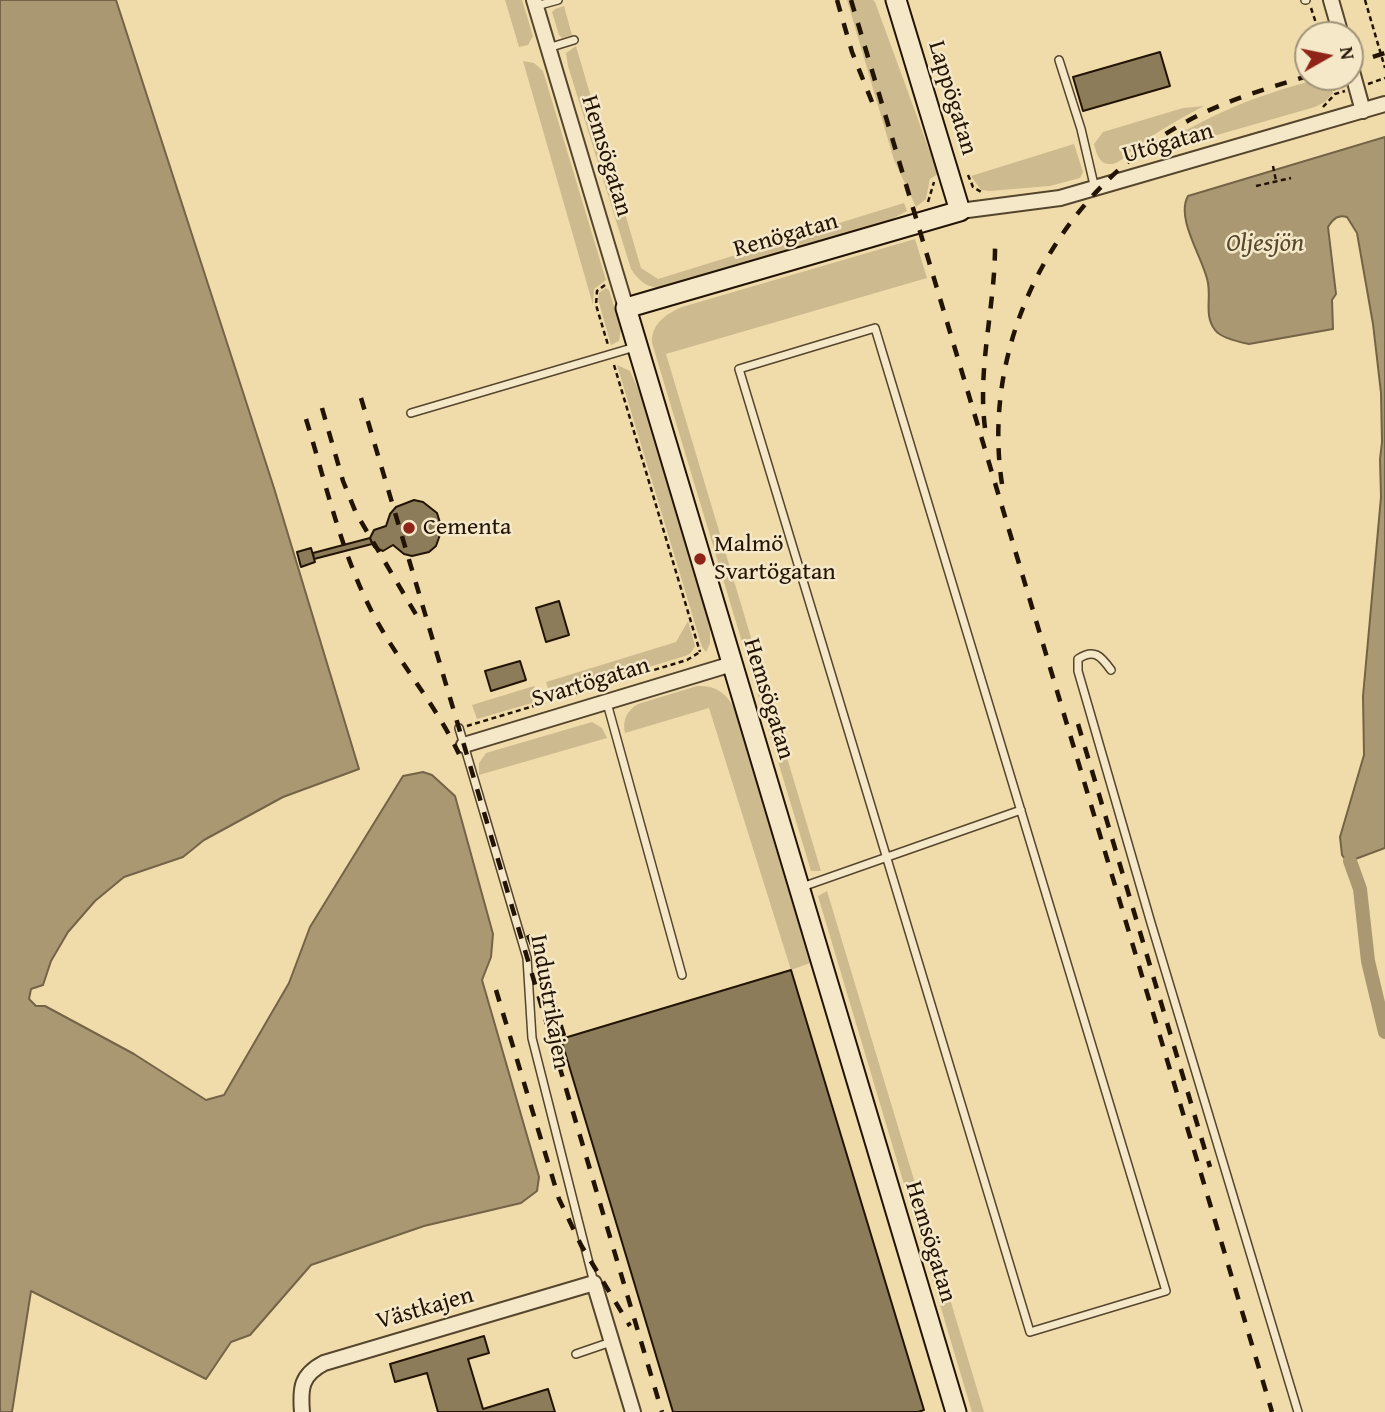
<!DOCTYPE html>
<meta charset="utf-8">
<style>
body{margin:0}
#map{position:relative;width:1385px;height:1412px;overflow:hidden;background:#f0dcab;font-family:"Gentium Book Plus",serif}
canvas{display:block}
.north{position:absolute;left:1294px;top:21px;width:70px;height:70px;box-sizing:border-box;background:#f5e8c8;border:2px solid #a19379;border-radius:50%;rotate:81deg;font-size:19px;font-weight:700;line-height:28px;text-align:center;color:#221303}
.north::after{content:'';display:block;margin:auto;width:24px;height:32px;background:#8f2418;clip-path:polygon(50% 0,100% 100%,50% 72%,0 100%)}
</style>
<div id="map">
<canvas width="1385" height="1412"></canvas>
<div class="north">N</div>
</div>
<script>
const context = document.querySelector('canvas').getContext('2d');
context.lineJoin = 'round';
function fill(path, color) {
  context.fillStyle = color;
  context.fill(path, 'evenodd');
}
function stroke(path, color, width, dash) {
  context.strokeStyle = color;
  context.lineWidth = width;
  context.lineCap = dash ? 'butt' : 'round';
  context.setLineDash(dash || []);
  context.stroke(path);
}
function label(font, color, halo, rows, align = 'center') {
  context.font = font + ' "Gentium Book Plus",serif';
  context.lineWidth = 5;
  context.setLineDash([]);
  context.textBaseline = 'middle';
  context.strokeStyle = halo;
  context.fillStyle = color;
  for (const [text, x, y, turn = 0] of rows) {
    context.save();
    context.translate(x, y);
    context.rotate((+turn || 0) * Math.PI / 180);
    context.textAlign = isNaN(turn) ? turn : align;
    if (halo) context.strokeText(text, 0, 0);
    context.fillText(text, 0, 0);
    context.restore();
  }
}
fill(new Path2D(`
 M505,0h17l11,36 -5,9 -9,2z
 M847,0h26l2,2 63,172 -8,5 -4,20 -10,8 -22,-47z
 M564,6l8,29 -10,3 -3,-3 -7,-23 3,-3z
 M576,46l65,222 17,11 246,-76 3,8 -15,8 -231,69c-14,0 -23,-8 -30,-19l-63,-203 -2,-13z
 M523,61l11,2 9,8 63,209 -12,9 -1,16z
 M1328,77l5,16 -8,9 -10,5 -168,48c55,-39 116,-63 181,-78z
 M1204,106c-25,13 -49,27 -72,44 -6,6 -14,15 -23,14 -10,0 -13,-12 -15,-20l9,-12 80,-24z
 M1074,144l9,28 -3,6 -30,8 -60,5 -9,-1 -10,-14z
 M915,239l12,39 -261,76 155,517h-10l-159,-528c-1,-19 14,-29 30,-36z
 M606,288l3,2 12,39 -2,12 -8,4 -13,-46 1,-6z
 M617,365l13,6 10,22 70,235v15l-4,9 -4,-5z
 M688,621l7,25 -4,7 -6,3 -134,41 -5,-15 130,-40z
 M534,686l5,15 -62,18 -5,-14z
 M697,686c17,-1 29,6 37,22l76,255 -19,7 -82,-262 -84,25c-3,-12 2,-23 13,-29z
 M592,722l10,6 5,10 -128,37v-12l7,-10z
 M827,891l157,521h-12l-154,-516z`), '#cdba8e');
const water = new Path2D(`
 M0,0h116l158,488 85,281 -76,28 -79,43 -21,17 -59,20 -29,24 -27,31 -17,29 -8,24 -12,4 -2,10 7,7h9l89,48 72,46 18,-5 65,-112 21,-56 93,-151 20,-4 9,3 23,21 38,138 -2,23 -9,23 57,197 -2,14 -16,12 -97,23 -113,39 -61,70 -19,7 -25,37 -175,-88 -19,121h-12z
 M1385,137v711l-35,13 -5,-2 -3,-4 -2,-18 24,-82 -1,-59 18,-199 -1,-38 2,-17 -1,-49 -8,-69 -16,-91 -10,-16c-9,-3 -14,2 -19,10l8,67 -4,6 1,29 -84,15c-10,-2 -29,-7 -34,-14 -11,-14 -4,-31 -7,-47 -4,-24 -33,-64 -20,-87z`);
fill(water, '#aa9872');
stroke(water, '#746346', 2);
stroke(new Path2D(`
 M1350,861l10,28 8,72 17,71`), '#aa9872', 14);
const building = new Path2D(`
 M1160,52l10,34 -87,25 -10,-34z
 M414,500l9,2 14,11 5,16 -6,17 -7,6 -17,4 -8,-2 -11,-9 -10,6 -9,-4 -4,-9 4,-8 12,-4 4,-12 6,-7z
 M370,538l2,6 -58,15 -1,-6z
 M311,548l4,14 -14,5 -4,-15z
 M559,601l10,34 -23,7 -10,-34z
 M520,661l6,19 -35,11 -6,-20z
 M791,970l133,440 -6,2h-245l-112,-373z
 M484,1336l5,17 -21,6 15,50 65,-20 7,23h-117l-11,-39 -32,9 -5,-18z`);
fill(building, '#8d7c5a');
stroke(building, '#221303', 2);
const lane = new Path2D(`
 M1305,0h1
 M536,6l22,-6
 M548,48l26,-8
 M1059,60l22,69 14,60
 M875,328l291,963 -136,41 -291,-963z
 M411,413l224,-66
 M1111,670c-10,-14 -17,-22 -33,-11v12l73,252 147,489
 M607,703l75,272
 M459,728l68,230 5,80 62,245
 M802,887l219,-77
 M576,1354l35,-12`);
const street = new Path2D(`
 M534,0l92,308
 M1331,0l10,35
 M1350,64l13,47
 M960,211l100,-13 325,-94
 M464,745l268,-81
 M302,1412c-2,-24 -1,-37 22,-49l270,-80 39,129`);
const secondary = new Path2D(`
 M896,0l64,211 -334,97 330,1104`);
stroke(lane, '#56452d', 10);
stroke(street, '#56452d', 18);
stroke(secondary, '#221303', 23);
stroke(new Path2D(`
 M1365,0l20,68
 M1311,8l9,27
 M1332,77l3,17
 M1368,84l17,-6
 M1323,107l12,-13 10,-3
 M1273,166l3,15
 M968,175l5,12 10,6
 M1256,186l35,-8
 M928,202l6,-20
 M605,285l-8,6 -1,14 12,40
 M614,365l86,287
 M467,726l220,-66 13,-8`), '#221303', 2.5, [5, 3.5]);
stroke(lane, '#f5e8c8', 7);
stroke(street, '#f5e8c8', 14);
stroke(secondary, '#f5e8c8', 19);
stroke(new Path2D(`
 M837,0l15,52 22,55
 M851,0l421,1412
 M1350,64l35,-11
 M361,398l301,1014
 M322,408l21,73 13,32 65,110
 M306,419c20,65 35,133 66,193 26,50 63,91 87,142
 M985,428c-8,-62 11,-124 10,-187
 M1002,484c-22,-144 56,-291 182,-361 39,-22 81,-34 124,-47
 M1078,724l132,443
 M528,935l19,45 17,56
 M496,990l63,209 22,46 49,81`), '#221303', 4.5, [12, 12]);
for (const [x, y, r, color] of [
 [409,528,7,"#8f2418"],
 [700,559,7,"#8f2418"]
]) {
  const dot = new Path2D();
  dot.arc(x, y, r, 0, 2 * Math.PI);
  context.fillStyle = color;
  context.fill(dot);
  stroke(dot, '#f5e8c8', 2.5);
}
label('24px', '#221303', '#f5e8c8', [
 ["Lappögatan",952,98,73],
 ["Utögatan",1168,144,-16],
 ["Hemsögatan",606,156,73],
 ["Renögatan",786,236,-16],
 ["Svartögatan",591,683,-17],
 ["Hemsögatan",768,699,73],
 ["Industrikajen",549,1002,80],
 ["Hemsögatan",930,1242,73],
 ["Västkajen",425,1309,-16]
]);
label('24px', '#221303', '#f5e8c8', [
 ["Cementa",423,528],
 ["Malmö",714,545],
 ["Svartögatan",714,573]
], 'left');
label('italic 26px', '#58482f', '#f5e8c8', [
 ["Oljesjön",1265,244]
]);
</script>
